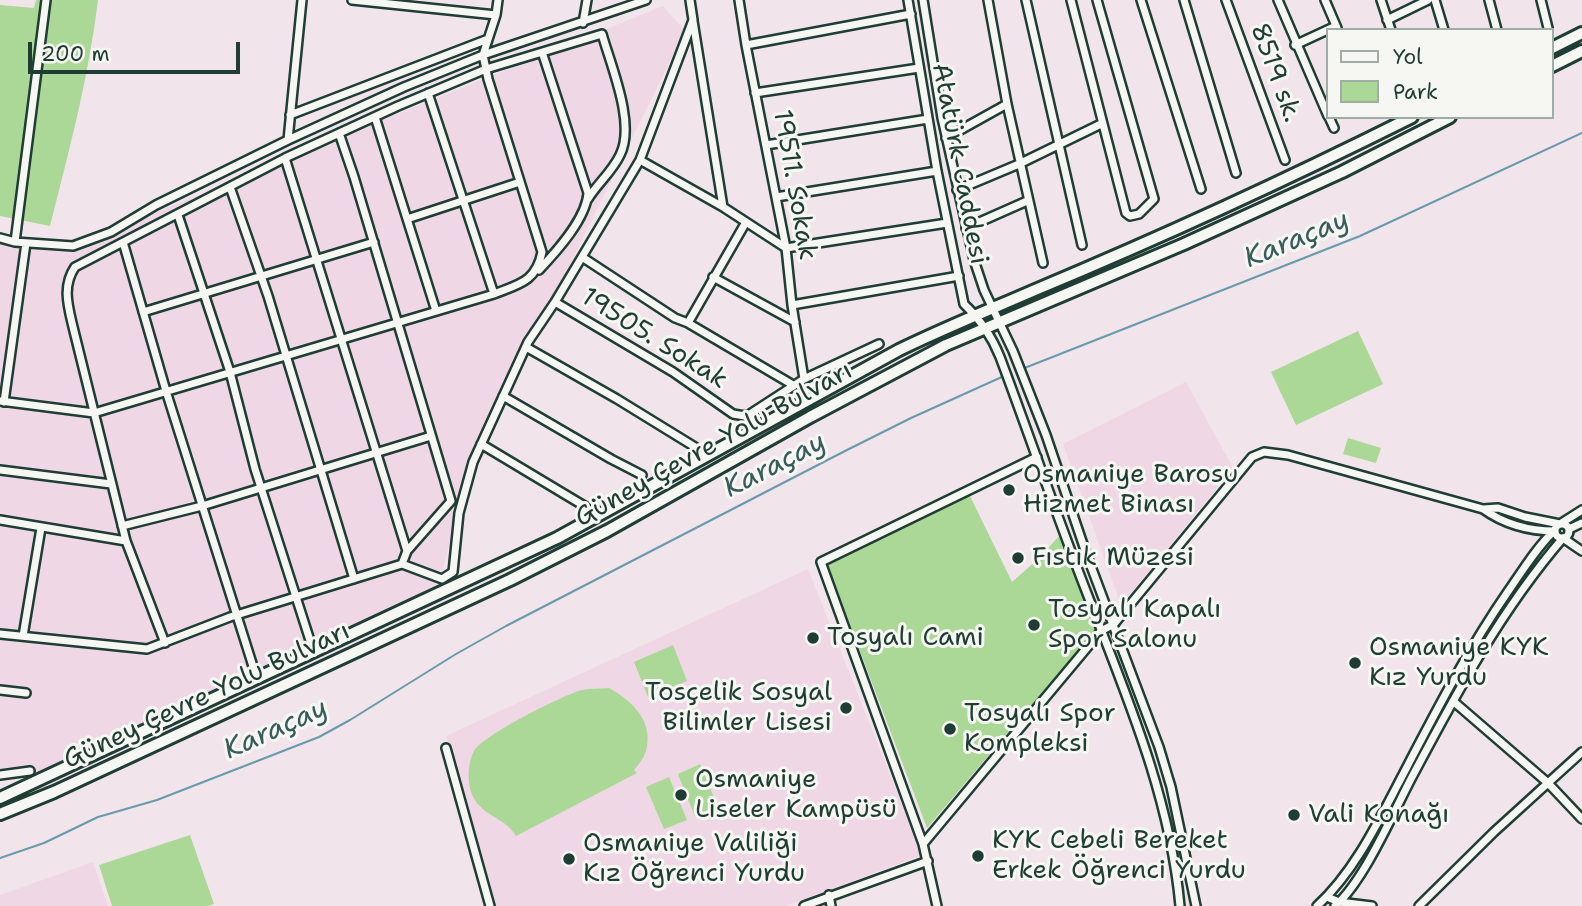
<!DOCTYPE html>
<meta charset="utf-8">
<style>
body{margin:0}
#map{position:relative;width:1582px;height:906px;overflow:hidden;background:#f2e4eb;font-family:"Shantell Sans",sans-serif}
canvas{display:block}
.legend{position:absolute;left:1326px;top:28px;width:228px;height:91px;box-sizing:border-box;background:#f6f6f2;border:2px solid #a0aca6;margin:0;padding:9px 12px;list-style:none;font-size:21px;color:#1f3d34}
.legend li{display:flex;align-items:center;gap:14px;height:35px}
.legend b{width:35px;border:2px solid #a0aca6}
.scale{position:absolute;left:28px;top:42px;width:212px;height:32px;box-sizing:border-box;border:4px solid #1f3d34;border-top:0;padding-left:9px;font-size:21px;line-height:24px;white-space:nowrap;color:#1f3d34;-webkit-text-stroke:5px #f6f6f2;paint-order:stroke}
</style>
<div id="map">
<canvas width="1582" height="906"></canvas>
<ul class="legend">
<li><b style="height:9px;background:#f6f6f2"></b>Yol</li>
<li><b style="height:19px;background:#abd896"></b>Park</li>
</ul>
<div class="scale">200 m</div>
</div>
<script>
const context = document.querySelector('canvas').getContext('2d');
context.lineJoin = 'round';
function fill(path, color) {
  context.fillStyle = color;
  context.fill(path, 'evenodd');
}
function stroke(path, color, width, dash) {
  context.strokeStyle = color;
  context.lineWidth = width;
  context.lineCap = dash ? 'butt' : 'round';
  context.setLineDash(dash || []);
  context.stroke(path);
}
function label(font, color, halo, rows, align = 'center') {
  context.font = font + ' "Shantell Sans",sans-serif';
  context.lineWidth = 6;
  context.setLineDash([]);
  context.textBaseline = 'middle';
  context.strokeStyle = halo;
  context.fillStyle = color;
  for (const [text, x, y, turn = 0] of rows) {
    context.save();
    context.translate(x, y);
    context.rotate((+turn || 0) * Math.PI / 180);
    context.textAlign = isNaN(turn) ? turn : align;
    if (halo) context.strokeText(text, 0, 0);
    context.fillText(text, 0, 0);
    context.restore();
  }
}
fill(new Path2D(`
 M663,6l22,25 -182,369 -41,97 -25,93 -394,182 -43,2v-535l73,7z
 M1186,382l47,86 -112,137 -58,-161z
 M808,569l114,286 -136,51h-290l-50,-170z
 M93,862l15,44h-108v-11z`), '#efd7e6');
fill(new Path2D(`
 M36,0h62c-9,76 -29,151 -48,226l-50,-10v-211l34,3z
 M1358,331l25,53 -87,41 -25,-53z
 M1348,438l33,10 -5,15 -33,-9z
 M969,494l43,88 26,-23 22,-24 35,95 -168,198 -100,-264z
 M673,645l14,36 -39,16 -14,-35z
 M609,688c24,13 45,34 37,63 -2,7 -8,14 -12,19l3,3 -121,63c-11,-20 -36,-19 -45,-44 -4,-12 -3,-30 3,-41 9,-16 89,-56 108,-61 8,-2 19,-1 27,-2z
 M700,764l18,43 -23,10 -17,-43z
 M669,777l18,43 -23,9 -18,-42z
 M190,835l24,69 -7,2h-95l-13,-41z`), '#abd896');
stroke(new Path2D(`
 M1022,369l338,-133 222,-103
 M0,858l44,-15 54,-26 59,-17 162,-63 31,-17 106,-66 50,-28 339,-175 66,-33 93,-42`), '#679aaa', 2);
const minor = new Path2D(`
 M352,0l144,15
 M739,0l7,45 40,203 6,57 12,74
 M908,0l29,171 27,133c16,15 28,33 36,53 30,80 57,160 88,239 39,101 82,201 92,310
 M923,0l19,118 32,142 10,30 29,61 33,84 40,118 73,194 12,40 25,119
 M988,0l19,104 36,159
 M1026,0l56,245
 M1071,0l55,213 4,3 9,-2 15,-15 -57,-199
 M1141,0l60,189
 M1184,0l52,173
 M1226,0l59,160
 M1278,0l50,116
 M1325,0l12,28
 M1381,0l10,30
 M1435,0l9,30
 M1489,0l8,30
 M1541,0l7,28
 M1387,20l41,-20
 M693,21l30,186
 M583,23l4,-23
 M746,45l165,-31
 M1295,45l41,-19
 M428,93l66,201
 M755,93l164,-25
 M290,115l198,-76
 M375,117l61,194
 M1329,117l5,11
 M339,133l15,44 97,324 -44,50
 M946,138l61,-34
 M288,140l14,-140
 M766,145l162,-26
 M285,158l122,393 -5,13
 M640,160l83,47 63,41 161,-25
 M230,187l38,109 86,283
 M957,190l62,-26 82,-40
 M776,197l161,-26
 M178,215l52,157 25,97 59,184
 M407,219l113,-37
 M966,228l61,-27
 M0,238l15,4 58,4 38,-14 45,-27 132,-65 116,-53 79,-32 163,-55
 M15,242l31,-242
 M123,242l43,149 91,288
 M582,257l93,61 13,5 105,62
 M539,270c18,-19 47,-51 49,-77l-46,-141
 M713,277l82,45
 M555,302l118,70 60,42 12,2 5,-2 54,-35 75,-35
 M792,305l167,-29
 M143,312l231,-70
 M688,323l58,-101
 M526,347l91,52 78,48
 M503,396l108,63 31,16
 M0,401l94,12 400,-119c25,-10 42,-12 48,-42l-54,-173 -5,-24 13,-40 2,-15
 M4,402l22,-159
 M481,444l105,63
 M0,470l111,14
 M1483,509l15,-1 27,9 35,7 22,-14
 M0,520l126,21
 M1555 531a7 7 0 1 1 14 0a7 7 0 1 1-14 0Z
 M122,526l80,-20 229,-70
 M1569,529l13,-6
 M0,634l147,15 83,-32 172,-53 40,15 11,-7 6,-59 14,-51 55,-120 27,-40 85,-142 53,-140 -3,-20
 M23,636l18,-108
 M165,643l-39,-102 -53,-214c-5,-21 -11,-41 2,-60l210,-109 113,-52 88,-37 116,-35c9,32 34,90 18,121 -8,17 -23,29 -32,44
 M0,690l26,3
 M1453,701l95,82 34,36
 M446,748l44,158
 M0,775l30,-4
 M923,844l178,-213 13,-7 138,-167 12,-5 24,3 195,54c21,15 46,22 72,22
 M829,895l2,11
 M1327,897l12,5 33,4
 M804,906l124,-45
 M937,906l-14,-62 -102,-282 216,-105
 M1317,906c35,-32 58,-78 80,-120 35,-67 69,-134 112,-196 14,-20 27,-42 45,-59
 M1335,906c29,-25 58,-93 77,-129 44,-83 89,-167 151,-239l19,13
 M1419,906l75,-74 88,-80`);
const highway = new Path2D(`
 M1552,48l30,-15
 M1552,66l30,-15
 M0,798l557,-260 342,-188c45,-22 90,-40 136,-60 127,-53 253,-111 377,-173
 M0,814l54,-22 456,-212 97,-49 203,-114 136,-72 238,-101 158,-72 108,-55`);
stroke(minor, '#1f3d34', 12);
stroke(highway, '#1f3d34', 16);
stroke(minor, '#f6f6f2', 7);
stroke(highway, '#f6f6f2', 10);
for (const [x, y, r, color] of [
 [1009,490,7,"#1f3d34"],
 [1018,558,7,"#1f3d34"],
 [1034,625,7,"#1f3d34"],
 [813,638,7,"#1f3d34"],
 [1355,663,7,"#1f3d34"],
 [846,708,7,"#1f3d34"],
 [950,729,7,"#1f3d34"],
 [681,795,7,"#1f3d34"],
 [1294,815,7,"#1f3d34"],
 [978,856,7,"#1f3d34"],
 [569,859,7,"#1f3d34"]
]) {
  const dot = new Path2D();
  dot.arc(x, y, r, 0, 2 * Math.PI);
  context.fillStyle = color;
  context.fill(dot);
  stroke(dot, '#f6f6f2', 2.5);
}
label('26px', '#1f3d34', '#f6f6f2', [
 ["8519 sk.",1275,73,70],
 ["Atatürk Caddesi",959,164,79],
 ["19511. Sokak",794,185,80],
 ["19505. Sokak",654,339,32],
 ["Güney Çevre Yolu Bulvarı",714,445,-29],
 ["Güney Çevre Yolu Bulvarı",207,696,-25]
]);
label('26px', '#1f3d34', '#f6f6f2', [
 ["Osmaniye Barosu",1023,475],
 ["Hizmet Binası",1023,505],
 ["Fıstık Müzesi",1032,558],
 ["Tosyalı Kapalı",1048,610],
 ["Spor Salonu",1048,640],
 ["Tosyalı Cami",827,638],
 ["Osmaniye KYK",1369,648],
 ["Kız Yurdu",1369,678],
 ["Tosçelik Sosyal",832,693,"right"],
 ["Bilimler Lisesi",832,723,"right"],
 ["Tosyalı Spor",964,714],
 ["Kompleksi",964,744],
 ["Osmaniye",695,780],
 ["Liseler Kampüsü",695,810],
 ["Vali Konağı",1308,815],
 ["KYK Cebeli Bereket",992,841],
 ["Erkek Öğrenci Yurdu",992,871],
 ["Osmaniye Valiliği",583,844],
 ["Kız Öğrenci Yurdu",583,874]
], 'left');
label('italic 28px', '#375c5b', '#f6f6f2', [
 ["Karaçay",1297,240,-22],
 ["Karaçay",775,466,-27],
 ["Karaçay",276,730,-24]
]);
</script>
